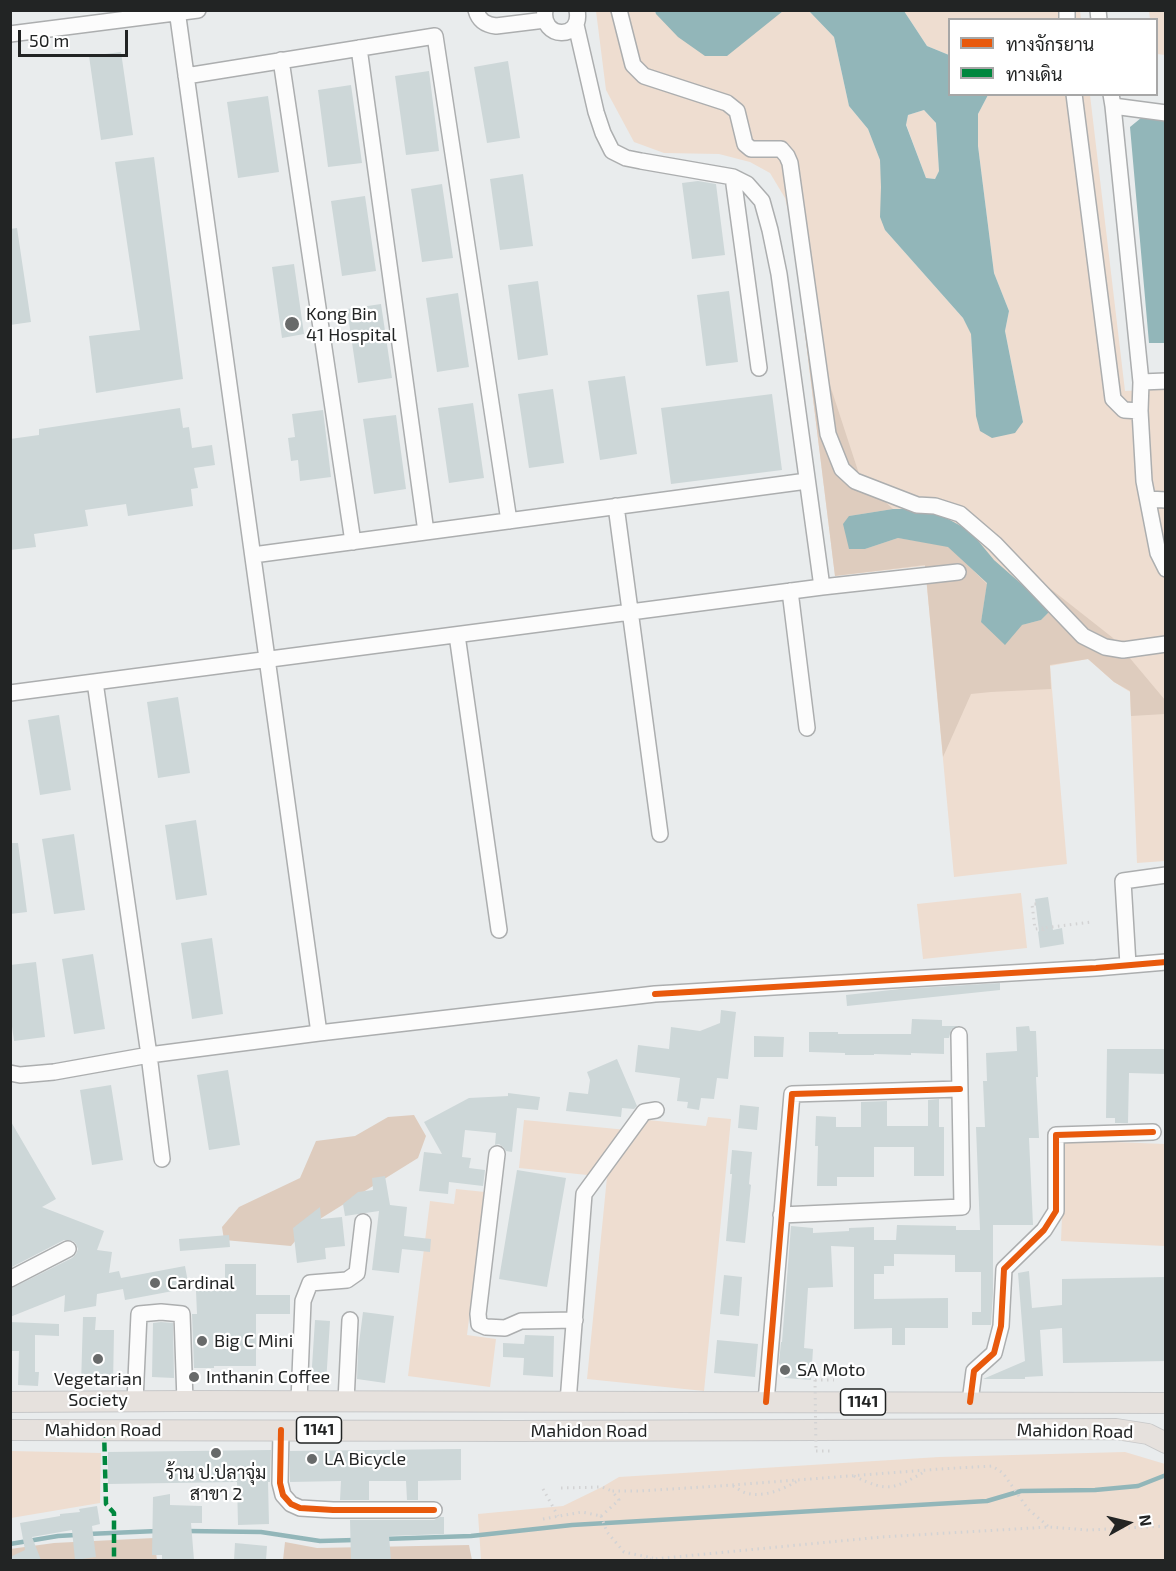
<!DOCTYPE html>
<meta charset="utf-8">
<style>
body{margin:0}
#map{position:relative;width:1176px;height:1571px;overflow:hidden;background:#e9eced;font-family:"Exo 2",Sarabun,sans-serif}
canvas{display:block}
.frame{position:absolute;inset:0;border:12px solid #222424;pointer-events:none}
.legend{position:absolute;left:948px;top:18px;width:210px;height:78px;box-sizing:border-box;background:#fff;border:2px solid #a7a7a7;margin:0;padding:8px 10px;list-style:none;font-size:18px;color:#222424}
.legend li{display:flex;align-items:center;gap:12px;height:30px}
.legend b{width:30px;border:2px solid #a7a7a7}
.north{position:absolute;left:1098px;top:1493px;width:60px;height:60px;-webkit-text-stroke:4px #fff;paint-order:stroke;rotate:82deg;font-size:16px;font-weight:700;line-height:24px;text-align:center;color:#222424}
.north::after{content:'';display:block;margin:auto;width:21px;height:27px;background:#222424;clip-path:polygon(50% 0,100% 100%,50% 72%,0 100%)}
.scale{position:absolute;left:18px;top:30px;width:110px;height:27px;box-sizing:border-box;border:3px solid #222424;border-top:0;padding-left:8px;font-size:18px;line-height:21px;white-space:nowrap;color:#222424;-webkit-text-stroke:4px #fff;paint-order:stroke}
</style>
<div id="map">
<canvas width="1176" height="1571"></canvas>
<div class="frame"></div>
<ul class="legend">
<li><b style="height:8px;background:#e8590c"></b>ทางจักรยาน</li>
<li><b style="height:8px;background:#00873e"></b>ทางเดิน</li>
</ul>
<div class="north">N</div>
<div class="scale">50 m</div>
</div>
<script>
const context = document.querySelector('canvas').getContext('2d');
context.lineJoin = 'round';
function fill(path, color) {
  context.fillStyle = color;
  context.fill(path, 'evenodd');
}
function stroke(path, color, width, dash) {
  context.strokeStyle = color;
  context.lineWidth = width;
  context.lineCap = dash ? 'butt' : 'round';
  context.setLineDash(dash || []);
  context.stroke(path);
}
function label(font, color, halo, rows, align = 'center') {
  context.font = font + ' "Exo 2",Sarabun,sans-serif';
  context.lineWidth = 4.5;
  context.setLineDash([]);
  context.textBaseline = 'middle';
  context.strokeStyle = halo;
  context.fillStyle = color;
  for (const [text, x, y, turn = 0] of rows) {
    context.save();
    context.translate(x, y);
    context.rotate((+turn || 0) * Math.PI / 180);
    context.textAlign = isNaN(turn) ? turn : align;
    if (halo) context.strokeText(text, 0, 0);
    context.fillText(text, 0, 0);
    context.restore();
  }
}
fill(new Path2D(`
 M596,11h59l1,3 115,5 12,-8h26l25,26 15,69 19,23 12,31 5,70 78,88 8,15 5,83 47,6 -18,-91 4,-20 -15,-38 -16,-127v-32l10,-19h102l35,296 40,-2v472l-28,2 -7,-171 -16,-10 -26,-23 -38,7 17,198 -113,13 -29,-311 -90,10 -43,-347 -7,-31 -15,-25 -20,-11 -31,-8 -55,-1 -30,-11 -28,-52z
 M904,11h176l1,8 -131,1 -1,35 -22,-9z
 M1149,11h16v44l-8,-1 -1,-34 -6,-1z
 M924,110l12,13 3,48 -4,8 -9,-1 -20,-54 2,-9z
 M1021,893l6,55 -104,11 -6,-55z
 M708,1117l23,2 -27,272 -117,-12 20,-202 -88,-9 5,-48 103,10 2,-12 77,8z
 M1065,1140l100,4v102l-104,-5z
 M456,1189l29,3 -18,143 29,4 -6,48 -82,-11 22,-175 24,3z
 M11,1451l90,2 -1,50 -89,15z
 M1125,1452l40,12v96h-684l-3,-46 85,-8 39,-19 17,-10 320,-20z`), '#eeddd0');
fill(new Path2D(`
 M792,229h10l26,150 33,101 32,29 -44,7 16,33 33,-11 50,8 39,38 -6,38 41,3 19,-5 10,-10 -43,-39 11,-7 94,74 52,62v14l-34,2 -1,-25 -16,-9 -26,-23 -38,6 1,24 -60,3 -20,2 -28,63 -18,-192 -90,11z
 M414,1115l12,21 -8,22 -111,69 -16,19 -67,-6 -2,-13 17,-20 61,-29 16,-37 39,-5 33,-19z
 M154,1538l3,22h-146l-1,-11 44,-6z
 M285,1542l32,6 152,-3 3,15h-189z`), '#deccbe');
fill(new Path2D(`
 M655,11v-1l128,1 -56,45h-22l-27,-19 -22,-23z
 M809,11h95l23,35 22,9 1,39 38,1 -10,19v32l16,127 15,38 -4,20 18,91 -8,11 -23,5 -12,-7 -4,-15 -5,-82 -8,-16 -78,-88 -5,-13 1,-30 -1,-27 -12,-31 -19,-23 -15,-69zM924,110l12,13 3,48 -4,8 -9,-1 -20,-53 2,-10z
 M1141,118l24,3v222h-16l-19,-216z
 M893,509h37l40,22 24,29 57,50 -10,10 -19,5 -17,20 -24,-23 6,-39 -39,-36 -50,-9 -33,11h-16l-6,-25 6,-8z`), '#92b6b9');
stroke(new Path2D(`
 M187,1531l74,1 59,9 35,-1
 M88,1534l69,-3
 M384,1539l87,-3 101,-11 415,-24 34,-10 74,-1 43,-4 28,-11
 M10,1544l48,-8 18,-1`), '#92b6b9', 4.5);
fill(new Path2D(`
 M121,52l12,83 -32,5 -12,-84z
 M508,61l12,77 -33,5 -13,-76z
 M429,71l10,80 -33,4 -11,-79z
 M351,85l11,78 -34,4 -10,-77z
 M268,96l11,76 -41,6 -11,-76z
 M154,157l29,222 -87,14 -7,-57 51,-6 -25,-168z
 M523,174l10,72 -33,4 -10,-71z
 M698,181l18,3 9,71 -33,4 -10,-76z
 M442,184l11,74 -31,4 -11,-73z
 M365,196l11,75 -34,5 -11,-75z
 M17,228l14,94 -21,3v-96z
 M294,264l10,70 -22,4 -10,-71z
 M538,281l10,74 -30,5 -10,-75z
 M729,291l9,71 -32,4 -9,-71z
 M458,293l11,74 -32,5 -11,-74z
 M381,304l11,74 -34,5 -11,-74z
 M625,376l12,78 -37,6 -12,-79z
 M553,389l11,74 -35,5 -11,-74z
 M772,394l10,76 -111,14 -10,-76z
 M473,403l11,75 -35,5 -11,-75z
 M180,408l3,20 6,-1 3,21 20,-3 3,20 -21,3 4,20 -7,1 2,17 -65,10 -2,-12 -41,6 3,16 -54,8 2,13 -26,3v-111l29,-4v-6z
 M323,410l8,67 -31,4 -2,-21 -7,1 -3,-23 7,-1 -3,-23z
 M396,415l10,74 -32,5 -11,-75z
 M178,697l12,76 -32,5 -11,-76z
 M59,715l12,75 -31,5 -12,-75z
 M196,820l11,75 -31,5 -11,-75z
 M74,834l11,76 -31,4 -12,-75z
 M10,843h8l9,69 -17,2z
 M1048,897l5,33 9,-2 2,16 -24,4 -2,-16 1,-1 -4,-32z
 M212,938l11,76 -31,5 -11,-76z
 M93,954l12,75 -31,5 -12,-75z
 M36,962l9,75 -31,4 -4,-29v-47z
 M1000,983v7l-153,16 -1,-11 54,-6z
 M721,1010l15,2 -8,67 -11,-1 -3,21 -13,-1 -2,12 -12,-2 1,-6 -11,-1 3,-23 -45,-6 3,-27 31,4 2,-22 29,4 20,-8z
 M912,1019l30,1v6h16l-7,4 -2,8h-5v16l-33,-1v2l-37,-1v1h-29v-2l-36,-1v-20h29v2h73z
 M1029,1026l1,5h6l2,46h-2l3,61h-10l4,87h-40v68l-2,32h-19v-13h9v-40h-26v-17l-61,-1v12h-10v8h-10v25l74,-1v30h-43v17h-13v-17l-38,1v-82l-23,-1 2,41 -25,1 -4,60 9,1 -2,31 -26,-2 -6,-15 2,-21h1l9,-116 22,2v5l36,-2v-3l25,-1v13h22l1,-15 59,1v4h24l-4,-103h9l-2,-46h4l-1,-28 31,-2 -1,-24z
 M754,1036l30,1 -1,20h-29z
 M1107,1049h59v25l-37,-1 -1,50h-13v-5h-9z
 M617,1059l20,47 -3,3 -12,-1 -1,9 -55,-6 3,-19 19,2 2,-14 -3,-8z
 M228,1070l12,75 -31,5 -12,-75z
 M111,1085l12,75 -31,5 -12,-75z
 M508,1093l32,4 -2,13 -21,-2 -5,44 -6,-1 -3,-4 -4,-3 -4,1 1,-12 -31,-3 -3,27 9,1 -2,10 16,2 -2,16 -34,-4 -1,12 -29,-3 5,-39 18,2 -18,-32 45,-24 39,-2z
 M939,1099v28h5v49h-30v-29h-40v30h-37v9h-20l1,-40h-3l1,-30 20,1v10h25v-25l26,-1v25h41v-26z
 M740,1105l19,2 -2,23 -19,-2z
 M10,1120l46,79 -14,8 62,24 -7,19 15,2 -3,21 10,-2 2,7 64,-12 4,22 -64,12 -2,-11 -26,5 -1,12 -32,6 1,-17 -55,22v-28l62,-31 4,-4 2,-5 -2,-5 -3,-3 -9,-1 -54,28z
 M732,1150l20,2 -3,32 2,1 -6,58 -19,-2 6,-67h-2z
 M517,1170l49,8 -19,109 -48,-8z
 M385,1176l5,29 17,2 -3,29 27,3 -1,13 -28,-3 -3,24 -27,-3 7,-59 -34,5 -2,-12 15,-12 15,-2 -1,-12z
 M320,1207l1,12 21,-2 3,29 -20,2 1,11 -29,4 -4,-35z
 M229,1235l1,12 -50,4 -1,-12z
 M225,1264h31v31h34v19h-34v52h-42v2h-20l-2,-54h5l-1,-23 29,-1z
 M1029,1271l3,37 30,-3v-26l104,-2v84l-103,2 -1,-35 -22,2 3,46 -18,1v2h-42l42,-18 -7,-88z
 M724,1275l18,2 -3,39 -19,-2z
 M363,1312l31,4 -9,67 -28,-4 1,-28z
 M83,1317h13l-1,13h19l-1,56 -32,-1z
 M315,1320l15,1 -4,62 -15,-1z
 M10,1322l49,2v12l-24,-1v37h4l-1,14 -20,-1 1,-34h-9z
 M161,1322l12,1 1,55 -22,-1 1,-54z
 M525,1335l29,1 -1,41 -30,-2 1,-17 -21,-1v-14l21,1z
 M717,1340l41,4 -3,33 -41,-4z
 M461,1449v31l-43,1v19h-11l-1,-19h-37v19h-29l1,-19 -51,1v-31z
 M271,1450l-1,32h-2l1,42 -31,1 -1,-43 -129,2v-32z
 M170,1494v11l32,1v17h-11l3,37h-32v-5h-10l1,-58z
 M97,1506l3,18 -8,2 4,31 -21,3 -3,-30 -40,7 9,23h-31v-3l15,-7 -5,-27 40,-7v-2l20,-2 -1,-3z
 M440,1517h4v17l-55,2 2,24h-40l-1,-40h84z
 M235,1543l32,3 -1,14h-32z`), '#cdd7d8');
const minor = new Path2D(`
 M177,10l142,1023
 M476,10c3,11 10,15 20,16l49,-6
 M545,10c-5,29 38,31 32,0
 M619,10l14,55 11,11 83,27 10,8 8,33 6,5h30l6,7 3,7 38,271 14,35 13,12 62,24 18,1 25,8 35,30 88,92 22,11 18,3 43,-6
 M1067,10v10
 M1098,10l1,10
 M10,34l188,-24
 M359,48l67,484
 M281,60l72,482
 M186,76l249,-40 74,485
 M1074,94l39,305 11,11 16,1
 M1111,94l2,12 28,276 25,-1
 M1113,106l53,7
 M733,177l26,191
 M1141,382l-1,29 4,70 14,72 8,16
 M1148,499l18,1
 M616,506l44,328
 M253,555l554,-74
 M822,587l136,-15
 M790,591l17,137
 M457,635l42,295
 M95,682l54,373 13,104
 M10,693l812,-106 -43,-313 -9,-44 -8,-29 -15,-17 -14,-7 -92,-16 -15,-3 -14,-7 -9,-18 -7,-21 -20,-87
 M1128,965l-5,-84 43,-6
 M10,1073l10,2 34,-3 95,-17 170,-22 336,-39 441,-26 70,-6
 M497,1154l-19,160 1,10 7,3 19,1 16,-7 54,-1
 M781,1215l181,-8 -3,-172
 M10,1279l58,-30
 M135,1401l4,-87 22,-2 21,2 3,87
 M299,1401l4,-100 7,-18 37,-3 10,-7 6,-51
 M346,1401l4,-81
 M568,1402l16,-208 60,-82 12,-2
 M766,1402l26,-308 168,-5
 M970,1402l4,-31 20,-18 7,-27 3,-57 40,-39 12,-19v-76l97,-3
 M281,1430l-1,53 3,12 8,9 9,4 33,2h101`);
const major = new Path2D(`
 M10,1402l175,-1 981,2
 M10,1430l506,1 600,-2 32,5 18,9`);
stroke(minor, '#acaeaf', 18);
stroke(major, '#c7c8c9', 22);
stroke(new Path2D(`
 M1036,904h-4l3,25 8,-1
 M1043,931v-3l49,-6
 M815,1380h19
 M816,1451h17
 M854,1476c35,17 39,13 72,-5
 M733,1486c4,2 9,6 13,7 18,5 38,-4 53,-13
 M561,1488l41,-1 10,4
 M543,1489l15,27
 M601,1516l18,-16 -7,-9h28l79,-5 221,-17 52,-3 11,7 25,36 21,18
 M601,1516l6,16 17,20 29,6
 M543,1519l39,-7 19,4
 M644,1560l237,-23 168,-10 39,3 78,-4`), '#d3d3d4', 3, [1.5, 4.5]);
stroke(minor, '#fcfcfc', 15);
stroke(major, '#e6e1dd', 20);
stroke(new Path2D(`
 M815,1380l1,71`), '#d3d3d4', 3, [1.5, 4.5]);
stroke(new Path2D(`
 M104,1429l2,75 8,9v47`), '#00873e', 4.5, [9, 4.5]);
stroke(new Path2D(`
 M655,994l441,-26 70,-6
 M766,1402l26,-308 168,-5
 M970,1402l4,-31 20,-18 7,-27 3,-57 40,-39 12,-19v-76l97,-3
 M281,1430l-1,53 3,12 8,9 9,4 33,2h101`), '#e8590c', 6);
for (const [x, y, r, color] of [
 [292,324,8,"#686a6a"],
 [155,1283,6,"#686a6a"],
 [202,1341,6,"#686a6a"],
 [98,1359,6,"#686a6a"],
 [785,1370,6,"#686a6a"],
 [194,1377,6,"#686a6a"],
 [216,1453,6,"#686a6a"],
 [312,1459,6,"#686a6a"]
]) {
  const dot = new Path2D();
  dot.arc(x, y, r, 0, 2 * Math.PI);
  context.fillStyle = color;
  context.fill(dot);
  stroke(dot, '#fff', 2);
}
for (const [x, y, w] of [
 [863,1402,45],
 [319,1430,45]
]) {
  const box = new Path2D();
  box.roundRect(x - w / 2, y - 13, w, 26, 4.5);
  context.fillStyle = '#fff';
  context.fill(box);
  stroke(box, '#222424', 1.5);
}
label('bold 16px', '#222424', null, [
 ["1141",863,1402],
 ["1141",319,1430]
]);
label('18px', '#222424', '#fff', [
 ["Kong Bin",306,314],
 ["41 Hospital",306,335],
 ["Cardinal",167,1283],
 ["Big C Mini",214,1341],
 ["SA Moto",797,1370],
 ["Inthanin Coffee",206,1377],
 ["Vegetarian",98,1379,"center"],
 ["Society",98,1400,"center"],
 ["LA Bicycle",324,1459],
 ["ร้าน ป.ปลาจุ่ม",216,1473,"center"],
 ["สาขา 2",216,1494,"center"]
], 'left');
label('18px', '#222424', '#fff', [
 ["Mahidon Road",103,1430],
 ["Mahidon Road",589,1431],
 ["Mahidon Road",1075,1431,1]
]);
</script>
